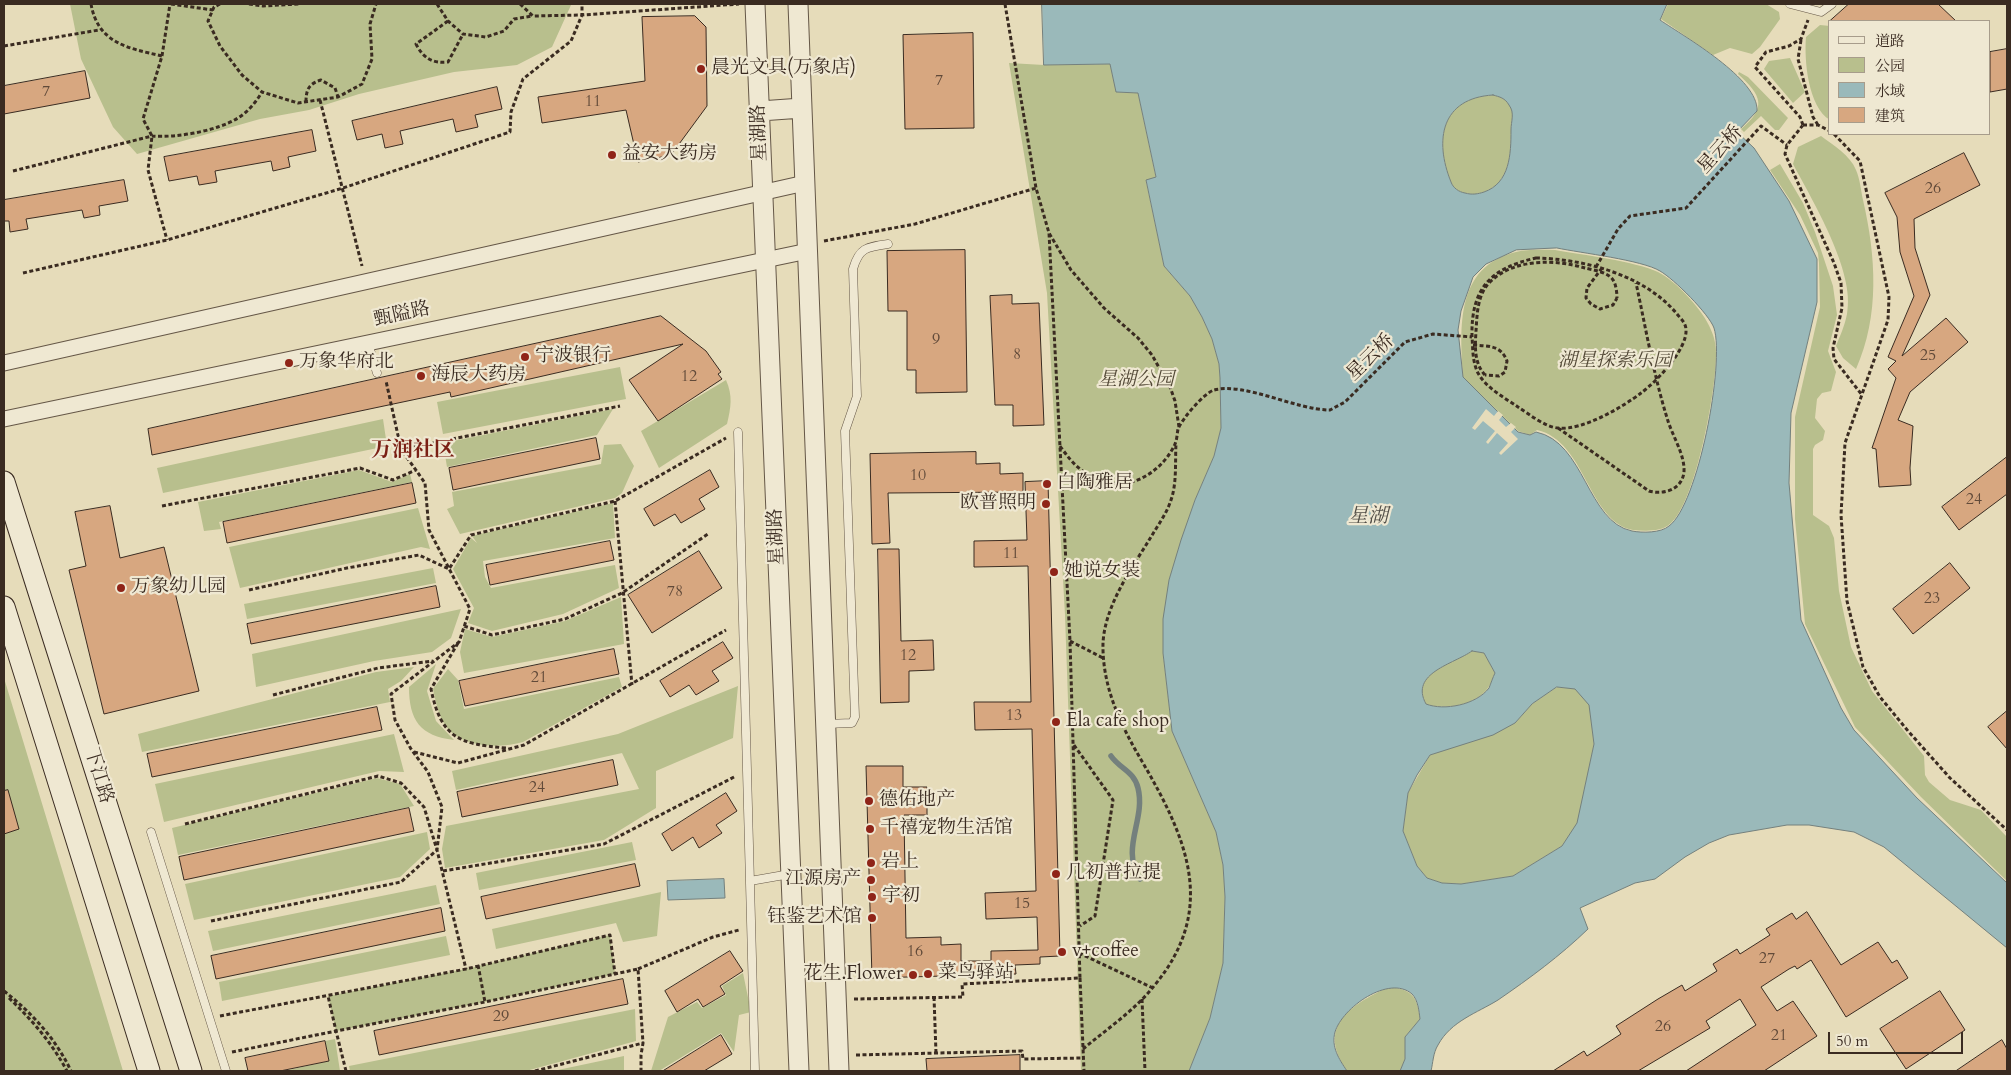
<!DOCTYPE html>
<meta charset="utf-8">
<style>
body{margin:0}
#map{position:relative;width:2011px;height:1075px;overflow:hidden;background:#e6dcba;font-family:Cardo,"Noto Serif SC",serif}
canvas{display:block}
.frame{position:absolute;inset:0;border:5px solid #3a2b21;pointer-events:none}
.legend{position:absolute;left:1828px;top:20px;width:162px;height:115px;box-sizing:border-box;background:#efe8d2;border:1px solid #a79c8b;margin:0;padding:6px 9px;list-style:none;font-size:15px;color:#3a2b21}
.legend li{display:flex;align-items:center;gap:10px;height:25px}
.legend b{width:25px;border:1px solid #a79c8b}
.scale{position:absolute;left:1828px;top:1032px;width:135px;height:22px;box-sizing:border-box;border:2px solid #3a2b21;border-top:0;padding-left:6px;font-size:15px;line-height:18px;white-space:nowrap;color:#3a2b21;-webkit-text-stroke:4px #efe8d2;paint-order:stroke}
</style>
<div id="map">
<canvas width="2011" height="1075"></canvas>
<div class="frame"></div>
<ul class="legend">
<li><b style="height:6px;background:#efe8d2"></b>道路</li>
<li><b style="height:14px;background:#b8bf8d"></b>公园</li>
<li><b style="height:14px;background:#9ab9ba"></b>水域</li>
<li><b style="height:14px;background:#d7a780"></b>建筑</li>
</ul>
<div class="scale">50 m</div>
</div>
<script>
const context = document.querySelector('canvas').getContext('2d');
context.lineJoin = 'round';
function fill(path, color) {
  context.fillStyle = color;
  context.fill(path, 'evenodd');
}
function stroke(path, color, width, dash) {
  context.strokeStyle = color;
  context.lineWidth = width;
  context.lineCap = dash ? 'butt' : 'round';
  context.setLineDash(dash || []);
  context.stroke(path);
}
function label(font, color, halo, rows, align = 'center') {
  context.font = font + ' Cardo,"Noto Serif SC",serif';
  context.lineWidth = 4.5;
  context.setLineDash([]);
  context.textBaseline = 'middle';
  context.strokeStyle = halo;
  context.fillStyle = color;
  for (const [text, x, y, turn = 0] of rows) {
    context.save();
    context.translate(x, y);
    context.rotate((+turn || 0) * Math.PI / 180);
    context.textAlign = isNaN(turn) ? turn : align;
    if (halo) context.strokeText(text, 0, 0);
    context.fillText(text, 0, 0);
    context.restore();
  }
}
fill(new Path2D(`
 M70,4h501v1l-19,42 -35,18 -63,7 -95,22 -50,16 -49,9 -123,35 -24,-27 -32,-68z
 M1668,4h98l13,8 1,7 -20,28 -8,7 -22,-6 -17,7 -52,-36z
 M1820,25l10,1v94c-22,-13 -26,-60 -24,-83z
 M1790,58l15,34 -12,11 -29,-34 5,-8z
 M1009,63l35,2 66,-1 7,28 21,1 18,85 -10,3 18,85 26,30 12,21 10,22 7,25 1,14 1,50 -7,28 -19,44 -26,80 -6,73 9,78 44,101 7,33 2,32 -2,66 -13,55 -21,53h-108l-16,-456 -18,-322z
 M1739,72l9,5 40,41 -9,12h-4l-14,-14 -17,16 -3,-3c26,-22 21,-33 -3,-55z
 M1493,95c8,2 15,5 18,13 3,8 0,14 0,22 0,24 -1,53 -27,62 -6,2 -12,3 -19,1 -6,-1 -12,-5 -14,-11 -17,-42 -10,-84 42,-87z
 M1821,136c12,9 29,19 35,34 4,9 5,21 7,30 13,56 17,116 -7,169l-13,-11 -7,-12c4,-10 9,-21 11,-32 9,-42 -35,-114 -54,-150l5,-17z
 M1780,164l23,39 12,29 18,54 4,29 -9,36 8,21 -5,19 -9,2 -5,6 -2,19 10,13 -2,9 -8,5 -2,4v66l16,11 5,12 5,53 12,56 21,44 52,65 1,19 4,7 21,18 31,10 26,27v44l-86,-84 -66,-70 -50,-103 -10,-105v-102l25,-110 -1,-44 -1,-10 -18,-38 -30,-45z
 M1555,250c28,5 79,11 103,22 18,9 46,39 53,58 3,6 5,15 5,22 1,34 -20,151 -46,172 -9,8 -25,7 -37,6 -45,-8 -47,-89 -96,-100l-7,5 -12,-4 -55,-54c-3,-50 -8,-110 53,-125 12,-3 27,-2 39,-2z
 M620,367l6,32 -183,35 -6,-32z
 M726,380c7,16 5,27 1,44l-68,44 -18,-37z
 M613,409l-16,26 -150,32 -4,-24z
 M383,419l4,27 -224,47 -6,-25z
 M621,444l13,22 -12,27 -7,5 -155,36 -13,-25 7,-3 -2,-14 149,-28 3,-19z
 M359,470l33,12 18,-8 2,8 -193,40 2,7 -17,2 -6,-29z
 M613,503l2,35 -132,23 2,16 6,11 124,-23 4,23 -56,26 -71,17 -24,-8 6,-15 -21,-39 18,-31 6,5 -5,-7z
 M418,508l12,41 -9,-2 -181,41 -11,-41z
 M433,568l3,15 -189,36 -3,-15z
 M621,597l3,47 -160,29 -4,-21 5,-23 27,8 73,-16z
 M461,609l-10,29 -19,14 -58,9 -118,26 -4,-33z
 M1472,651l12,2 11,20c-2,4 -4,11 -7,15 -12,17 -44,23 -62,16 -17,-31 27,-40 46,-53z
 M436,664l-9,27 9,30 18,19c-34,-4 -45,-20 -45,-53z
 M414,667l-13,14 -13,8 2,13 -248,50 -4,-18 238,-62z
 M448,669l10,11 6,29 155,-32 3,10 -99,55c-21,6 -54,6 -72,-10 -12,-11 -15,-29 -18,-43z
 M4,678l119,393h-119z
 M738,686l-5,52 -77,33v37l-52,32 -159,28 -3,-19 4,-23 193,-37 -17,-36 -166,37 -4,-19 166,-37z
 M1557,687l18,1 15,17 4,39 -16,79 -16,23 -49,30 -52,8 -19,-1 -15,-5 -10,-12 -14,-35 5,-38 22,-38 85,-32 17,-19z
 M394,734l10,38 -25,-1 -215,51 -9,-38z
 M377,778l23,6 14,22 -236,49 -6,-27z
 M427,832l3,17 -30,28 -206,43 -9,-36z
 M632,842l4,18 -157,30 -3,-17z
 M436,885l4,19 -227,47 -5,-20z
 M661,892l-4,44 -34,6 -7,-19 -120,26 -4,-20z
 M610,935l5,39 -130,28 -149,29 -8,-35 138,-27z
 M446,936l4,19 -228,46 -3,-19z
 M743,973l8,39 -12,3 -5,37 -13,-19 -62,38h-8l17,-54 29,-15 5,6 24,-13 -4,-9z
 M1388,987c24,2 29,9 32,32l-15,18v22l-5,12h-53c-31,-45 3,-65 41,-84z
 M635,1009l1,32 -110,30h-176l-1,-5z
 M335,1039l5,32h-56l45,-10 -4,-20z
 M624,1056v15h-71z`), '#b8bf8d');
const water = new Path2D(`
 M1042,4h625l-7,16c25,17 99,59 97,91l-20,21 17,16 35,53 28,58v43l-26,111 -2,70 12,137 40,88 13,22 63,68 90,85v65l-123,-101 -30,-15 -45,-7h-22l-58,10 -20,8 -24,14 -30,22 -20,4 -55,25 8,21c-28,27 -58,49 -90,71 -21,13 -47,21 -60,45 -5,8 -5,18 -7,26h-31l5,-12v-22l15,-18c-1,-8 -2,-19 -8,-25 -23,-20 -70,14 -77,38 -4,15 4,27 12,39h-158l21,-53 13,-55 2,-66 -2,-32 -7,-33 -44,-101 -9,-78v-34l6,-39 12,-40 14,-40 19,-44 7,-28 -1,-50 -1,-14 -7,-25 -10,-22 -12,-21 -26,-30 -18,-86 10,-3 -18,-84 -22,-1 -6,-28 -66,1zM1493,95c7,2 12,3 16,10 6,8 2,16 2,25 0,24 -1,53 -27,62 -6,2 -12,3 -19,1 -6,-1 -12,-5 -14,-11 -17,-42 -10,-84 42,-87zM1557,248c24,5 85,12 103,23 14,8 49,43 54,57 11,35 -16,177 -45,198 -8,7 -27,7 -37,5 -45,-9 -47,-89 -96,-99l-6,3 -12,-3 -55,-55 -5,-47 3,-19 12,-34 13,-13 30,-14zM1472,651l12,2 11,20c-2,4 -4,10 -6,15 -13,17 -45,23 -63,16 -17,-31 28,-40 46,-53zM1557,687l18,2 14,16 5,39 -17,79 -15,23 -49,30 -52,8 -19,-1 -15,-5 -10,-12 -14,-35 5,-38 9,-18 13,-20 63,-20 22,-12 17,-19z
 M724,879l1,19 -57,2 -1,-19z`);
fill(water, '#9ab9ba');
stroke(water, '#74807d', 1);
fill(new Path2D(`
 M1486,409l8,7 4,-5 5,4 -4,5 7,7 5,-4 5,4 -5,5 7,7 -17,16 -2,-2 9,-10 -11,-10 -9,11 -2,-2 9,-11 -12,-10 -8,9 -3,-2z`), '#e6dcba');
stroke(new Path2D(`
 M1111,756c9,13 23,15 27,32 8,32 -18,60 2,91`), '#74807d', 5.5);
const building = new Path2D(`
 M1849,4h89l18,17h-126z
 M695,16l11,11 1,79 -36,49 -33,7 -12,-52 -84,13 -4,-26 107,-16 -3,-64z
 M973,33l1,95 -69,1 -2,-94z
 M2007,49v40l-17,3v-40z
 M85,71l5,27 -86,16v-28z
 M497,87l5,22 -27,6 3,12 -22,5 -3,-13 -53,12 3,13 -18,4 -3,-14 -25,6 -5,-19z
 M312,130l4,21 -28,6 2,10 -17,4 -2,-10 -56,10 2,11 -18,3 -2,-9 -28,5 -5,-24z
 M1964,153l16,32 -66,34 1,29 15,47 -28,61 44,-38 22,24 -58,50 -12,28 15,6 -3,42 1,17 -32,2 -3,-38 -4,-1 24,-70 -8,-9 8,-8 -8,-4 26,-61 -14,-44 -3,-35 -12,-24z
 M124,180l4,21 -29,5 1,9 -16,3 -2,-8 -56,9 2,10 -18,3 -1,-11h-5v-21z
 M965,250l2,142 -51,1v-23h-9v-59h-19l-1,-60z
 M1012,295v9l27,-1 5,122 -31,1v-21h-18l-5,-109z
 M661,316l45,35 15,21 -3,2 4,5 -64,42 -29,-41 54,-36 -232,53 -1,-5 -298,63 -4,-26z
 M596,438l4,21 -147,31 -4,-22z
 M976,452v12l24,-1v11l23,-1v19l-135,1 2,50 -18,1 -2,-90z
 M2007,457v37l-48,36 -17,-23z
 M710,470l9,17 -20,12 6,10 -24,14 -6,-9 -21,12 -10,-17z
 M1048,481l12,475 -20,1v7l-25,1 1,9 -144,4 -6,-212h37v21h24v28h-23l2,123 35,-1v8l20,-1v17h30v-10l47,-1 -1,-33 -51,2 -1,-26 51,-2 -4,-162 -57,1 -1,-28h57l-3,-136 -54,1v-26l53,-1 -2,-58z
 M412,483l4,20 -189,40 -4,-21z
 M110,506l10,52 44,-11 35,144 -95,23 -35,-144 17,-4 -11,-54z
 M610,541l4,19 -124,25 -4,-20z
 M878,549h21l2,92 32,-1 1,30 -25,1v31l-28,1z
 M699,551l23,37 -70,45 -24,-38z
 M1950,563l20,25 -57,46 -20,-25z
 M436,586l4,21 -189,37 -4,-20z
 M723,642l10,16 -21,13 7,10 -23,14 -7,-10 -19,12 -10,-16z
 M614,649l5,25 -154,32 -6,-25z
 M377,707l5,23 -230,47 -5,-23z
 M2007,711v38l-19,-22z
 M613,760l5,25 -156,32 -5,-25z
 M8,790l11,39 -15,5v-43z
 M726,793l11,18 -21,14 6,8 -23,15 -6,-11 -21,14 -10,-17z
 M409,808l5,23 -230,49 -5,-23z
 M635,864l5,22 -154,33 -5,-22z
 M441,908l4,23 -229,48 -5,-23z
 M1807,912l34,53 37,-23 14,21 5,-3 11,18 -62,39 -35,-57 -14,9 -2,-3 -6,3 -28,18 16,24 16,-10 24,35 -53,35h-78l70,-46 -16,-26 -34,22 4,7 -72,43h-85l31,-20 3,5 34,-22 -5,-8 42,-27 24,-14 3,6 32,-20 -4,-7 24,-15 3,5 30,-19 -4,-6 26,-16 4,6z
 M730,951l13,20 -23,15 5,8 -22,13 -5,-8 -21,13 -12,-21z
 M623,979l5,25 -249,51 -5,-24z
 M1940,991l25,39 -59,39 -26,-40z
 M721,1035l11,19 -28,17h-41z
 M2002,1040l5,9v22h-51z
 M325,1041l4,20 -49,10h-32l-3,-13z
 M1020,1055v16h-93l-1,-12z`);
fill(building, '#d7a780');
stroke(building, '#3a2b21', 1);
const service = new Path2D(`
 M1790,4l31,8 11,-8
 M368,343l9,30
 M738,432l17,639
 M825,724l27,-1 3,-6 -10,-286 12,-35 -4,-127c6,-21 13,-22 35,-25
 M151,832l75,239
 M750,881l40,-7`);
const minor = new Path2D(`
 M4,363l801,-180
 M4,419l804,-168`);
const tertiary = new Path2D(`
 M755,4l44,1067
 M798,4l41,1067
 M760,111l42,-3`);
const secondary = new Path2D(`
 M4,482l187,589
 M4,607l145,464`);
stroke(service, '#655747', 9);
stroke(minor, '#655747', 17);
stroke(tertiary, '#655747', 21);
stroke(secondary, '#3a2b21', 23);
stroke(new Path2D(`
 M91,4c7,39 36,44 71,52l-19,63 9,17 -4,34 19,70
 M171,4l42,6
 M220,4l-6,3 -6,14 12,25 22,29 20,17 36,11 40,-6 24,-13 10,-25 -2,-35 6,-20
 M249,4l14,2 36,-2
 M437,4l11,17 15,13 23,3 18,-6 10,-12 18,-3
 M520,4l13,12 49,-1 157,-11
 M1005,4l31,184 13,45 22,37 33,38 34,30 14,17 18,32 5,14 4,26
 M448,21l-32,23c7,14 17,20 32,18l15,-28
 M1801,40l-3,19 15,58 5,8
 M4,46l95,-16
 M162,56l8,-52
 M320,100l42,166
 M306,102c0,-13 3,-18 15,-22l14,8 3,9
 M1803,125l-16,20 -2,9 49,109 7,20 1,25 -9,40 1,11 28,36
 M1803,125l-3,-8 -45,-50 11,-15 23,-6 12,-7 7,-19
 M1803,125h15l12,6
 M1834,134l26,27 29,136 -1,23 -43,123 -4,72 6,86 16,66 17,30 28,34 42,47 57,52
 M13,171l139,-35c24,2 65,-5 86,-18 10,-6 18,-16 24,-26
 M824,241l91,-17 121,-36
 M1536,258c48,1 109,17 141,56 4,5 9,9 9,16 1,20 -30,52 -45,63 -18,14 -59,38 -83,35 -13,-1 -29,-14 -40,-21 -13,-9 -32,-19 -40,-34 -6,-12 -5,-25 -6,-37 -1,-48 19,-68 64,-78z
 M1596,267l22,-38 12,-13 56,-8 75,-82 26,19
 M1602,268l-15,20 -1,10 5,6 9,5 13,-4 4,-7
 M23,273l144,-33 176,-52 167,-56 1,-20 12,-33 48,-38 11,-26v-11
 M1473,345c15,1 28,0 34,16l-2,11 -6,4 -14,-1
 M1558,428l91,63c14,4 33,-1 35,-19 1,-17 -11,-35 -16,-51 -14,-44 -22,-92 -32,-138
 M1060,446c14,20 26,32 51,37 26,5 54,-16 64,-39 2,-4 2,-10 3,-15 4,-10 26,-36 36,-39 31,-8 82,20 116,20l15,-8 60,-60 28,-8 39,3
 M401,449l219,-43
 M615,501l17,184
 M162,506l198,-38 33,12 23,-10
 M249,590l98,-22 72,-13 30,14 22,-34 144,-34 111,-63
 M464,626l28,9 73,-16 57,-26 86,-59
 M1070,641l33,17
 M458,643l-27,46c10,49 28,55 75,59
 M273,695l105,-27 55,-7
 M1074,745l39,55 -18,116 -15,10
 M414,752l44,11 66,-18 202,-115
 M185,824l193,-48 23,7 23,24 13,43 29,119
 M443,871l161,-27 132,-68
 M211,921l190,-39 36,-32 5,-43 -14,-35 -17,-23 -16,-29 -4,-26 68,-52 11,-33 -41,-79 -4,-47 -24,-34 -15,-68
 M1079,953l74,35
 M478,965l7,37
 M638,969l75,-32 26,-7
 M1080,978l4,93
 M4,991c28,22 52,48 67,80
 M934,997l2,56
 M9,998c23,22 43,45 58,73
 M854,999l109,-2 -1,-13 118,-6 -10,-337 -21,-408
 M1142,999l3,72
 M220,1016l246,-47 144,-34 5,39
 M1083,1049c24,-20 52,-39 71,-63 64,-77 33,-147 -11,-223 -22,-37 -41,-76 -40,-120 2,-38 29,-75 48,-106 7,-12 16,-24 20,-37 6,-17 4,-39 5,-56
 M232,1052l104,-21 -8,-35
 M856,1055l166,-4 1,8 60,-1
 M346,1071l-10,-40 149,-29 153,-33 5,74
 M535,1071l108,-28 -2,12v16`), '#3a2b21', 3, [4, 2.5]);
stroke(service, '#efe8d2', 8);
stroke(minor, '#efe8d2', 15);
stroke(tertiary, '#efe8d2', 19);
stroke(secondary, '#efe8d2', 21);
stroke(new Path2D(`
 M1485,375c-11,-12 -10,-28 -9,-44 1,-15 1,-34 12,-47 24,-26 67,-25 97,-16 8,2 23,4 28,12 3,4 4,13 4,18`), '#3a2b21', 3, [4, 2.5]);
for (const [x, y, r, color] of [
 [701,69,5,"#8f2418"],
 [612,155,5,"#8f2418"],
 [525,357,5,"#8f2418"],
 [289,363,5,"#8f2418"],
 [421,376,5,"#8f2418"],
 [1047,484,5,"#8f2418"],
 [1046,504,5,"#8f2418"],
 [1054,572,5,"#8f2418"],
 [121,588,5,"#8f2418"],
 [1056,722,5,"#8f2418"],
 [869,801,5,"#8f2418"],
 [870,829,5,"#8f2418"],
 [871,863,5,"#8f2418"],
 [1056,874,5,"#8f2418"],
 [871,880,5,"#8f2418"],
 [872,897,5,"#8f2418"],
 [872,918,5,"#8f2418"],
 [1062,952,5,"#8f2418"],
 [928,974,5,"#8f2418"],
 [913,975,5,"#8f2418"]
]) {
  const dot = new Path2D();
  dot.arc(x, y, r, 0, 2 * Math.PI);
  context.fillStyle = color;
  context.fill(dot);
  stroke(dot, '#efe8d2', 2);
}
label('16px', '#614a39', null, [
 ["7",939,81],
 ["7",46,92],
 ["11",593,102],
 ["26",1933,189],
 ["9",936,340],
 ["8",1017,355],
 ["25",1928,356],
 ["12",689,377],
 ["10",918,476],
 ["24",1974,500],
 ["11",1011,554],
 ["78",675,592],
 ["23",1932,599],
 ["12",908,656],
 ["21",539,678],
 ["13",1014,716],
 ["24",537,788],
 ["15",1022,904],
 ["16",915,952],
 ["27",1767,959],
 ["29",501,1017],
 ["26",1663,1027],
 ["21",1779,1036]
]);
label('19px', '#3a2b21', '#efe8d2', [
 ["晨光文具(万象店)",711,69],
 ["益安大药房",622,155],
 ["宁波银行",535,357],
 ["万象华府北",299,363],
 ["海辰大药房",431,376],
 ["白陶雅居",1057,484],
 ["欧普照明",1036,504,"right"],
 ["她说女装",1064,572],
 ["万象幼儿园",131,588],
 ["Ela cafe shop",1066,722],
 ["德佑地产",879,801],
 ["千禧宠物生活馆",880,829],
 ["岩上",881,863],
 ["几初普拉提",1066,874],
 ["江源房产",861,880,"right"],
 ["宇初",882,897],
 ["钰鉴艺术馆",862,918,"right"],
 ["v+coffee",1072,952],
 ["菜鸟驿站",938,974],
 ["花生.Flower",903,975,"right"]
], 'left');
label('19px', '#3a2b21', '#efe8d2', [
 ["星湖路",760,133,-92],
 ["星云桥",1721,150,-48],
 ["甄隘路",402,315,-12],
 ["星云桥",1371,358,-44],
 ["星湖路",777,537,-92],
 ["下江路",98,776,73]
]);
label('italic 19px', '#534937', '#efe8d2', [
 ["湖星探索乐园",1615,362],
 ["星湖公园",1136,381]
]);
label('italic 20px', '#524e47', '#efe8d2', [
 ["星湖",1368,517]
]);
label('bold 21px', '#7a1f14', '#efe8d2', [
 ["万润社区",413,451]
]);
</script>
